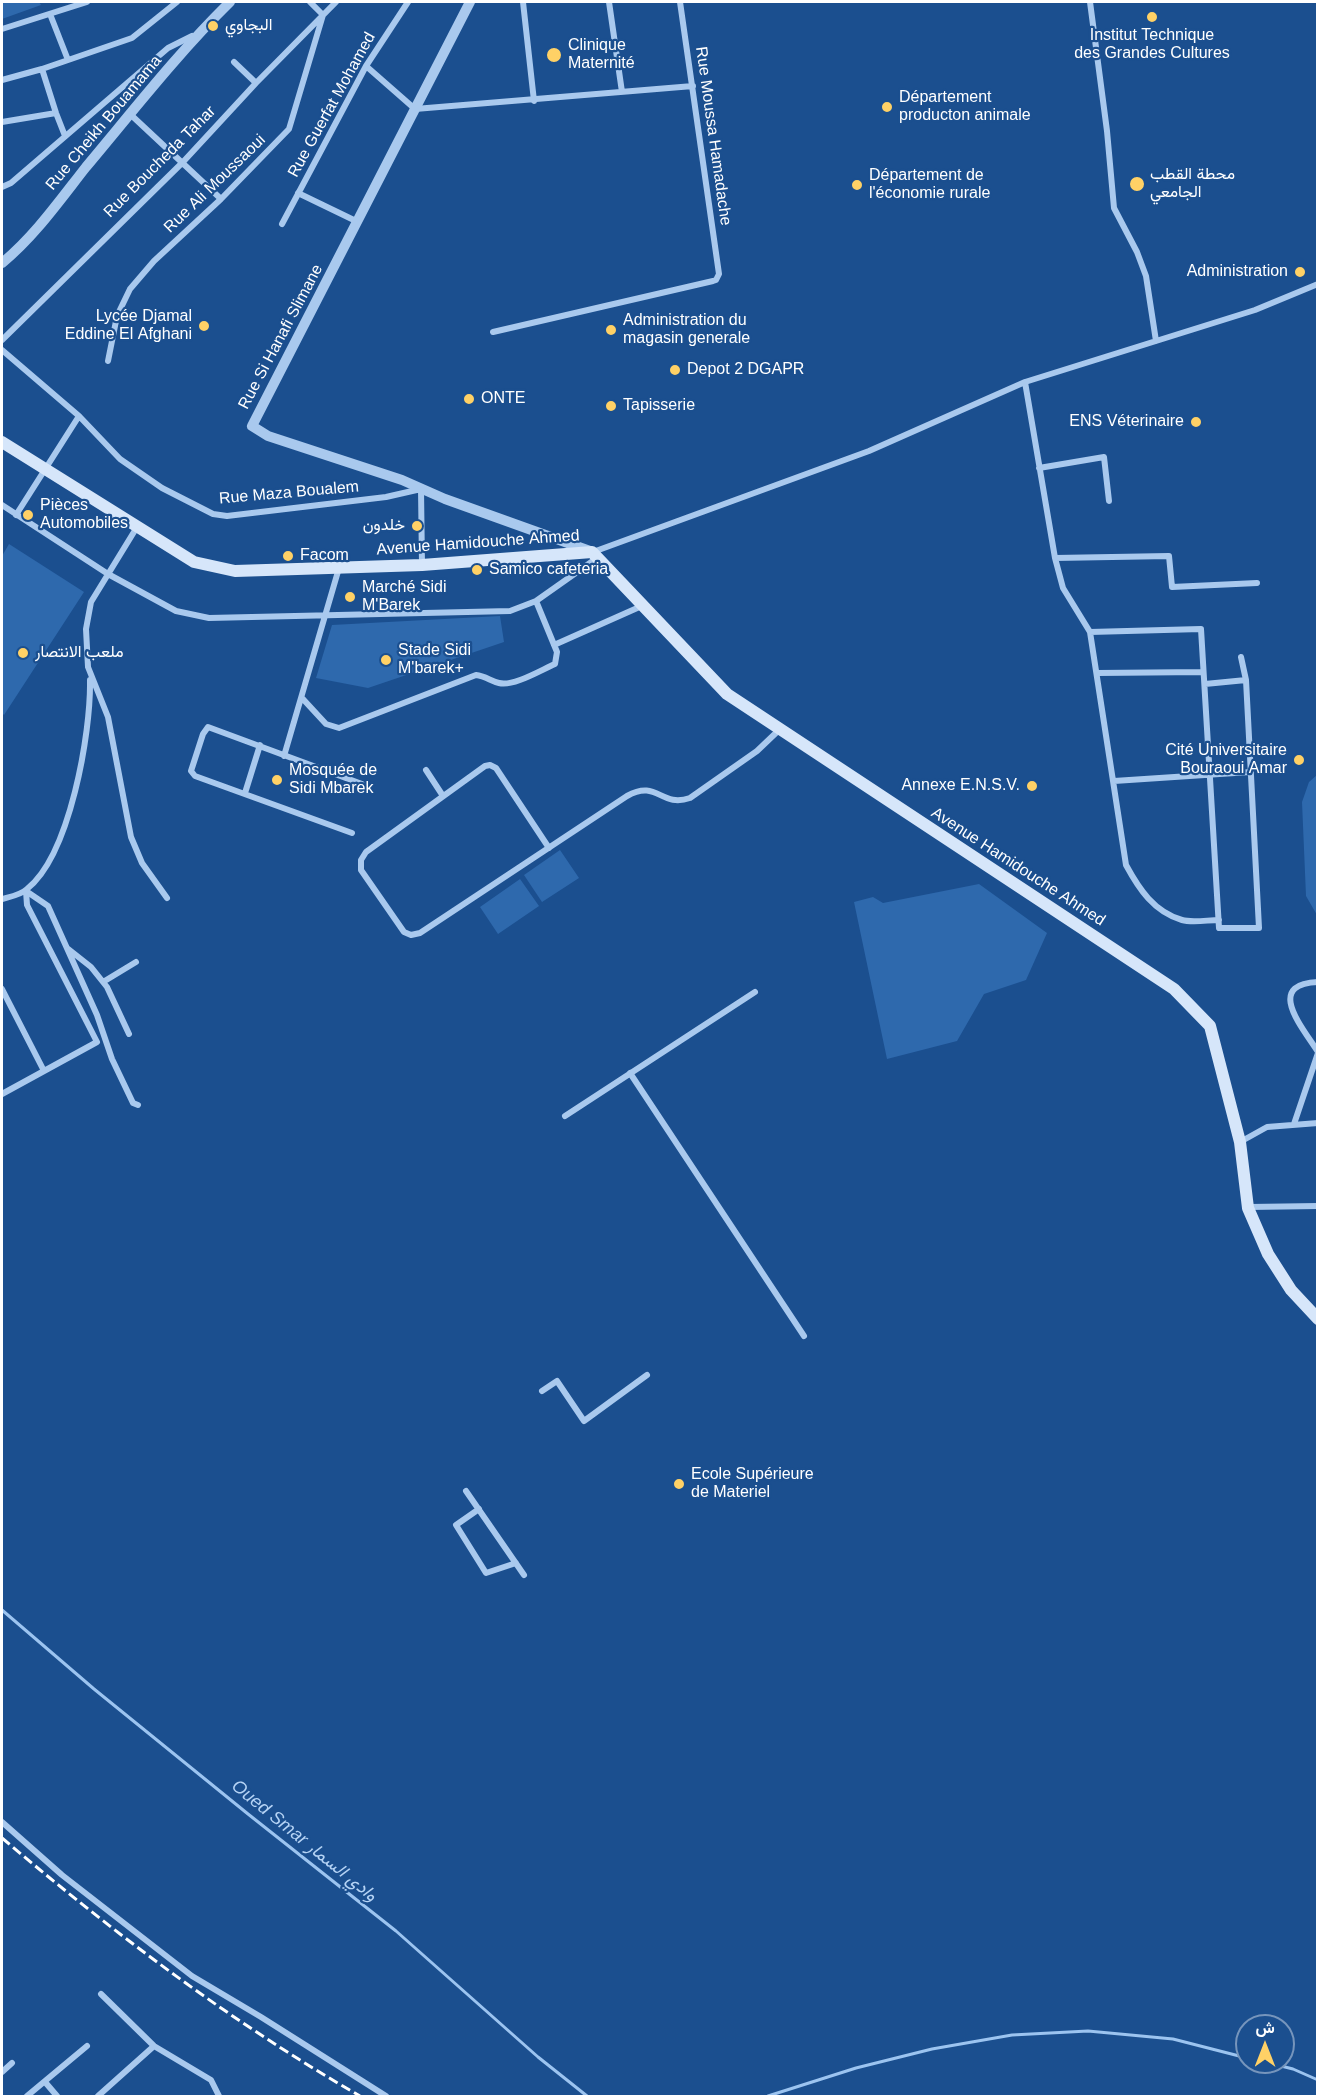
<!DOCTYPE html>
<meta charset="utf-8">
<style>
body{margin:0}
#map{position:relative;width:1319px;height:2098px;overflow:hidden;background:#1b4f8f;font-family:Arial,Vazirmatn,sans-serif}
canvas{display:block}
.frame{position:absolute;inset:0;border:3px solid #fff;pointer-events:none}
.north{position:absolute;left:1235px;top:2014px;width:60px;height:60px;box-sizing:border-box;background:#1b4f8f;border:2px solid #7695bc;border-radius:50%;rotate:0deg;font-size:16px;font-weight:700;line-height:24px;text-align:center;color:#fff}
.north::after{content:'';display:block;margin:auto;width:21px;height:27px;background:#ffd166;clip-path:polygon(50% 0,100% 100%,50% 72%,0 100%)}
</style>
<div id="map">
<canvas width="1319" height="2098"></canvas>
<div class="frame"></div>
<div class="north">ش</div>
</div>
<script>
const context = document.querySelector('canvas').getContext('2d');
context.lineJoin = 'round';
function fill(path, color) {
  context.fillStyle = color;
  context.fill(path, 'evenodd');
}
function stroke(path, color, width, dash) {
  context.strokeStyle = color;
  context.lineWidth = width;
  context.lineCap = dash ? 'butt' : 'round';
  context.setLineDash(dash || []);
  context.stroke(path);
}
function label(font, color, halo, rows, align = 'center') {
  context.font = font + ' Arial,Vazirmatn,sans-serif';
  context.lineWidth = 4.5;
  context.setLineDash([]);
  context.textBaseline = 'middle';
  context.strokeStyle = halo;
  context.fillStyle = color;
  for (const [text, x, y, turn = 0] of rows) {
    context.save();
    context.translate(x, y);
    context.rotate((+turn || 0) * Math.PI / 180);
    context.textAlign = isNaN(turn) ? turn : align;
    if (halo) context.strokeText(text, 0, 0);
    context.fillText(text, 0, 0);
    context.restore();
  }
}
fill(new Path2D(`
 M2,2h37l2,3 -39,14z
 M9,544l75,48 -80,123 -2,-2v-157z
 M500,616l4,26 -136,46 -52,-10 16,-53z
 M1317,775v140l-11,-19 -4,-94 7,-20z
 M560,850l19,28 -37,24 -18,-27z
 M520,879l19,27 -41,28 -18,-27z
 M979,884l68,49 -21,47 -42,14 -27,47 -70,18 -33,-157 19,-5 10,6z`), '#2e69ad');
stroke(new Path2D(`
 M2,1610l92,79 154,125 148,117 142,126 49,39
 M1265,2062l28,7 25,11
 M768,2096l88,-28 76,-19 80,-14 76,-4 85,8 74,19`), '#9cc4f0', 3);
stroke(new Path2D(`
 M523,2l11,99
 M609,2l13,90
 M1090,2l17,129 7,77 23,44 9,24 10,65
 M50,14l18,46
 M2,29l85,-27
 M234,62l22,21
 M366,66l49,43 278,-23
 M42,69l14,44 9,23
 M2,80l40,-11 90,-31 45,-36
 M130,114l91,85
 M2,122l54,-9
 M2,187l9,-4 157,-135 24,-12
 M298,193l60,29
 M282,224l84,-158 42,-64
 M493,332l220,-51 3,-1 3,-6 -39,-272
 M2,340l181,-178 73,-79 80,-81
 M2,350l77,66 41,43 42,29 51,26 14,2 159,-19 35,-8 1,76
 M108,361l9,-45 13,-27 24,-28 67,-62 68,-70 34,-114 -13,-13
 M1025,382l30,176 8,30 27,44 36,233c13,24 28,47 56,55 10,3 26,0 37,0
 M1039,468l65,-11 5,44
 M2,505l106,69 68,37 33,7 301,-7 26,-10 21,51 -2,12c-14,6 -42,23 -56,19 -8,-2 -14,-7 -23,-8l-137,53 -13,-4 -24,-26
 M16,515l63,-99
 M137,527l-46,75 -5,27 2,38 20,50 23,120 11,26 25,35
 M593,552l276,-101 156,-69 230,-72 63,-26
 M1055,558l114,-2 3,31 85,-4
 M536,601l61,-43
 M1090,632l111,-3 18,299h40l-13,-248 -5,-23
 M554,645l90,-40
 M1097,673l106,-1
 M1205,684l41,-4
 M284,756l55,-188
 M426,770l17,26
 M1114,781l136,-9
 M245,793l15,-48
 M352,833l-157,-57 -4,-5 12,-37 5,-7 154,57
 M549,848l-53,-80 -6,-3 -5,1 -119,86 -5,8v10l43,62 7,3 9,-2 207,-137c31,-17 33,12 63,2l67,-47 22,-21
 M26,891l22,15 49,109 15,44 21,44 5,2
 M2,899c7,-2 19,-4 25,-10 43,-34 64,-156 63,-209
 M67,948l24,19 16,20 22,47
 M103,982l33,-20
 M1318,982c-54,2 -15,46 0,70
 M2,989l42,82
 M630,1073l174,263
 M2,1094l95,-52 -70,-137 -1,-14
 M565,1116l190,-124
 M1294,1124l24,-71
 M1240,1142l27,-15 51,-4
 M1249,1207l69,-1
 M542,1391l15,-10 27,40 63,-46
 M466,1491l58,84
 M479,1509l-23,16 30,48 30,-10
 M2,1822l60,53 130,101 69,41 125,79
 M101,1994l53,52 57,34 8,16
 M2,2072l10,-9
 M45,2082l12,14
 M27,2096l60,-50
 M98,2096l56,-50`), '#a9c9ee', 6);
stroke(new Path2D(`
 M470,2l-218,424 16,10 134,44 43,19 145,52
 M2,263c32,-26 58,-63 84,-96 47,-56 92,-114 144,-165`), '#a9c9ee', 10);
stroke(new Path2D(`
 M2,442l192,120 41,9 187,-6 170,-13 135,142 447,295 36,37 30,116 8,66 20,46 23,36 27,29`), '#d6e6fa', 12);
stroke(new Path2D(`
 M2,1838c113,96 229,184 358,258`), '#fff', 3, [10, 4.5]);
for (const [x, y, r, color] of [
 [1152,17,6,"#ffd166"],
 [213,26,6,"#ffd166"],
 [554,55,8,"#ffd166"],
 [887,107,6,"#ffd166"],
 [1137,184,8,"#ffd166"],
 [857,185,6,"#ffd166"],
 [1300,272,6,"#ffd166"],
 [204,326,6,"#ffd166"],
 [611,330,6,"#ffd166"],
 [675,370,6,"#ffd166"],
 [469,399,6,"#ffd166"],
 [611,406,6,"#ffd166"],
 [1196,422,6,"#ffd166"],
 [28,515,6,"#ffd166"],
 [417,526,6,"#ffd166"],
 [288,556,6,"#ffd166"],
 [477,570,6,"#ffd166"],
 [350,597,6,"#ffd166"],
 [23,653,6,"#ffd166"],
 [386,660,6,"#ffd166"],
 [1299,760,6,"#ffd166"],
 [277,780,6,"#ffd166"],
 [1032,786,6,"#ffd166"],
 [679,1484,6,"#ffd166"]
]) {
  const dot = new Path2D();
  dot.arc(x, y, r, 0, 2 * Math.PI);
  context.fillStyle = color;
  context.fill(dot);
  stroke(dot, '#1b4f8f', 2);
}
label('16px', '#fff', '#1b4f8f', [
 ["البجاوي",225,26],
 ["Institut Technique",1152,36,"center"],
 ["des Grandes Cultures",1152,54,"center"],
 ["Clinique",568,46],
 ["Maternité",568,64],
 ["Département",899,98],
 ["producton animale",899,116],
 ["محطة القطب",1150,175],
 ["الجامعي",1150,193],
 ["Département de",869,176],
 ["l'économie rurale",869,194],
 ["Administration",1288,272,"right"],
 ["Lycée Djamal",192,317,"right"],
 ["Eddine El Afghani",192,335,"right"],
 ["Administration du",623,321],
 ["magasin generale",623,339],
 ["Depot 2 DGAPR",687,370],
 ["ONTE",481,399],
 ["Tapisserie",623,406],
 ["ENS Véterinaire",1184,422,"right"],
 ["Pièces",40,506],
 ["Automobiles",40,524],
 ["خلدون",405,526,"right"],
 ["Facom",300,556],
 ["Samico cafeteria",489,570],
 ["Marché Sidi",362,588],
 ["M'Barek",362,606],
 ["Stade Sidi",398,651],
 ["M'barek+",398,669],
 ["ملعب الانتصار",35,653],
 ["Cité Universitaire",1287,751,"right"],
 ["Bouraoui Amar",1287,769,"right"],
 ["Mosquée de",289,771],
 ["Sidi Mbarek",289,789],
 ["Annexe E.N.S.V.",1020,786,"right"],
 ["Ecole Supérieure",691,1475],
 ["de Materiel",691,1493]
], 'left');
label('16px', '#fff', '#1b4f8f', [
 ["Rue Guerfat Mohamed",332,105,-61],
 ["Rue Cheikh Bouamama",104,123,-50],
 ["Rue Moussa Hamadache",713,136,82],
 ["Rue Boucheda Tahar",160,162,-45],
 ["Rue Ali Moussaoui",215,184,-44],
 ["Rue Si Hanafi Slimane",281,337,-62],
 ["Rue Maza Boualem",289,493,-5],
 ["Avenue Hamidouche Ahmed",478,543,-4],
 ["Avenue Hamidouche Ahmed",1018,867,33]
]);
label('italic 18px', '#b5d3f5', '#1b4f8f', [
 ["Oued Smar وادي السمار",304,1841,39]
]);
</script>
